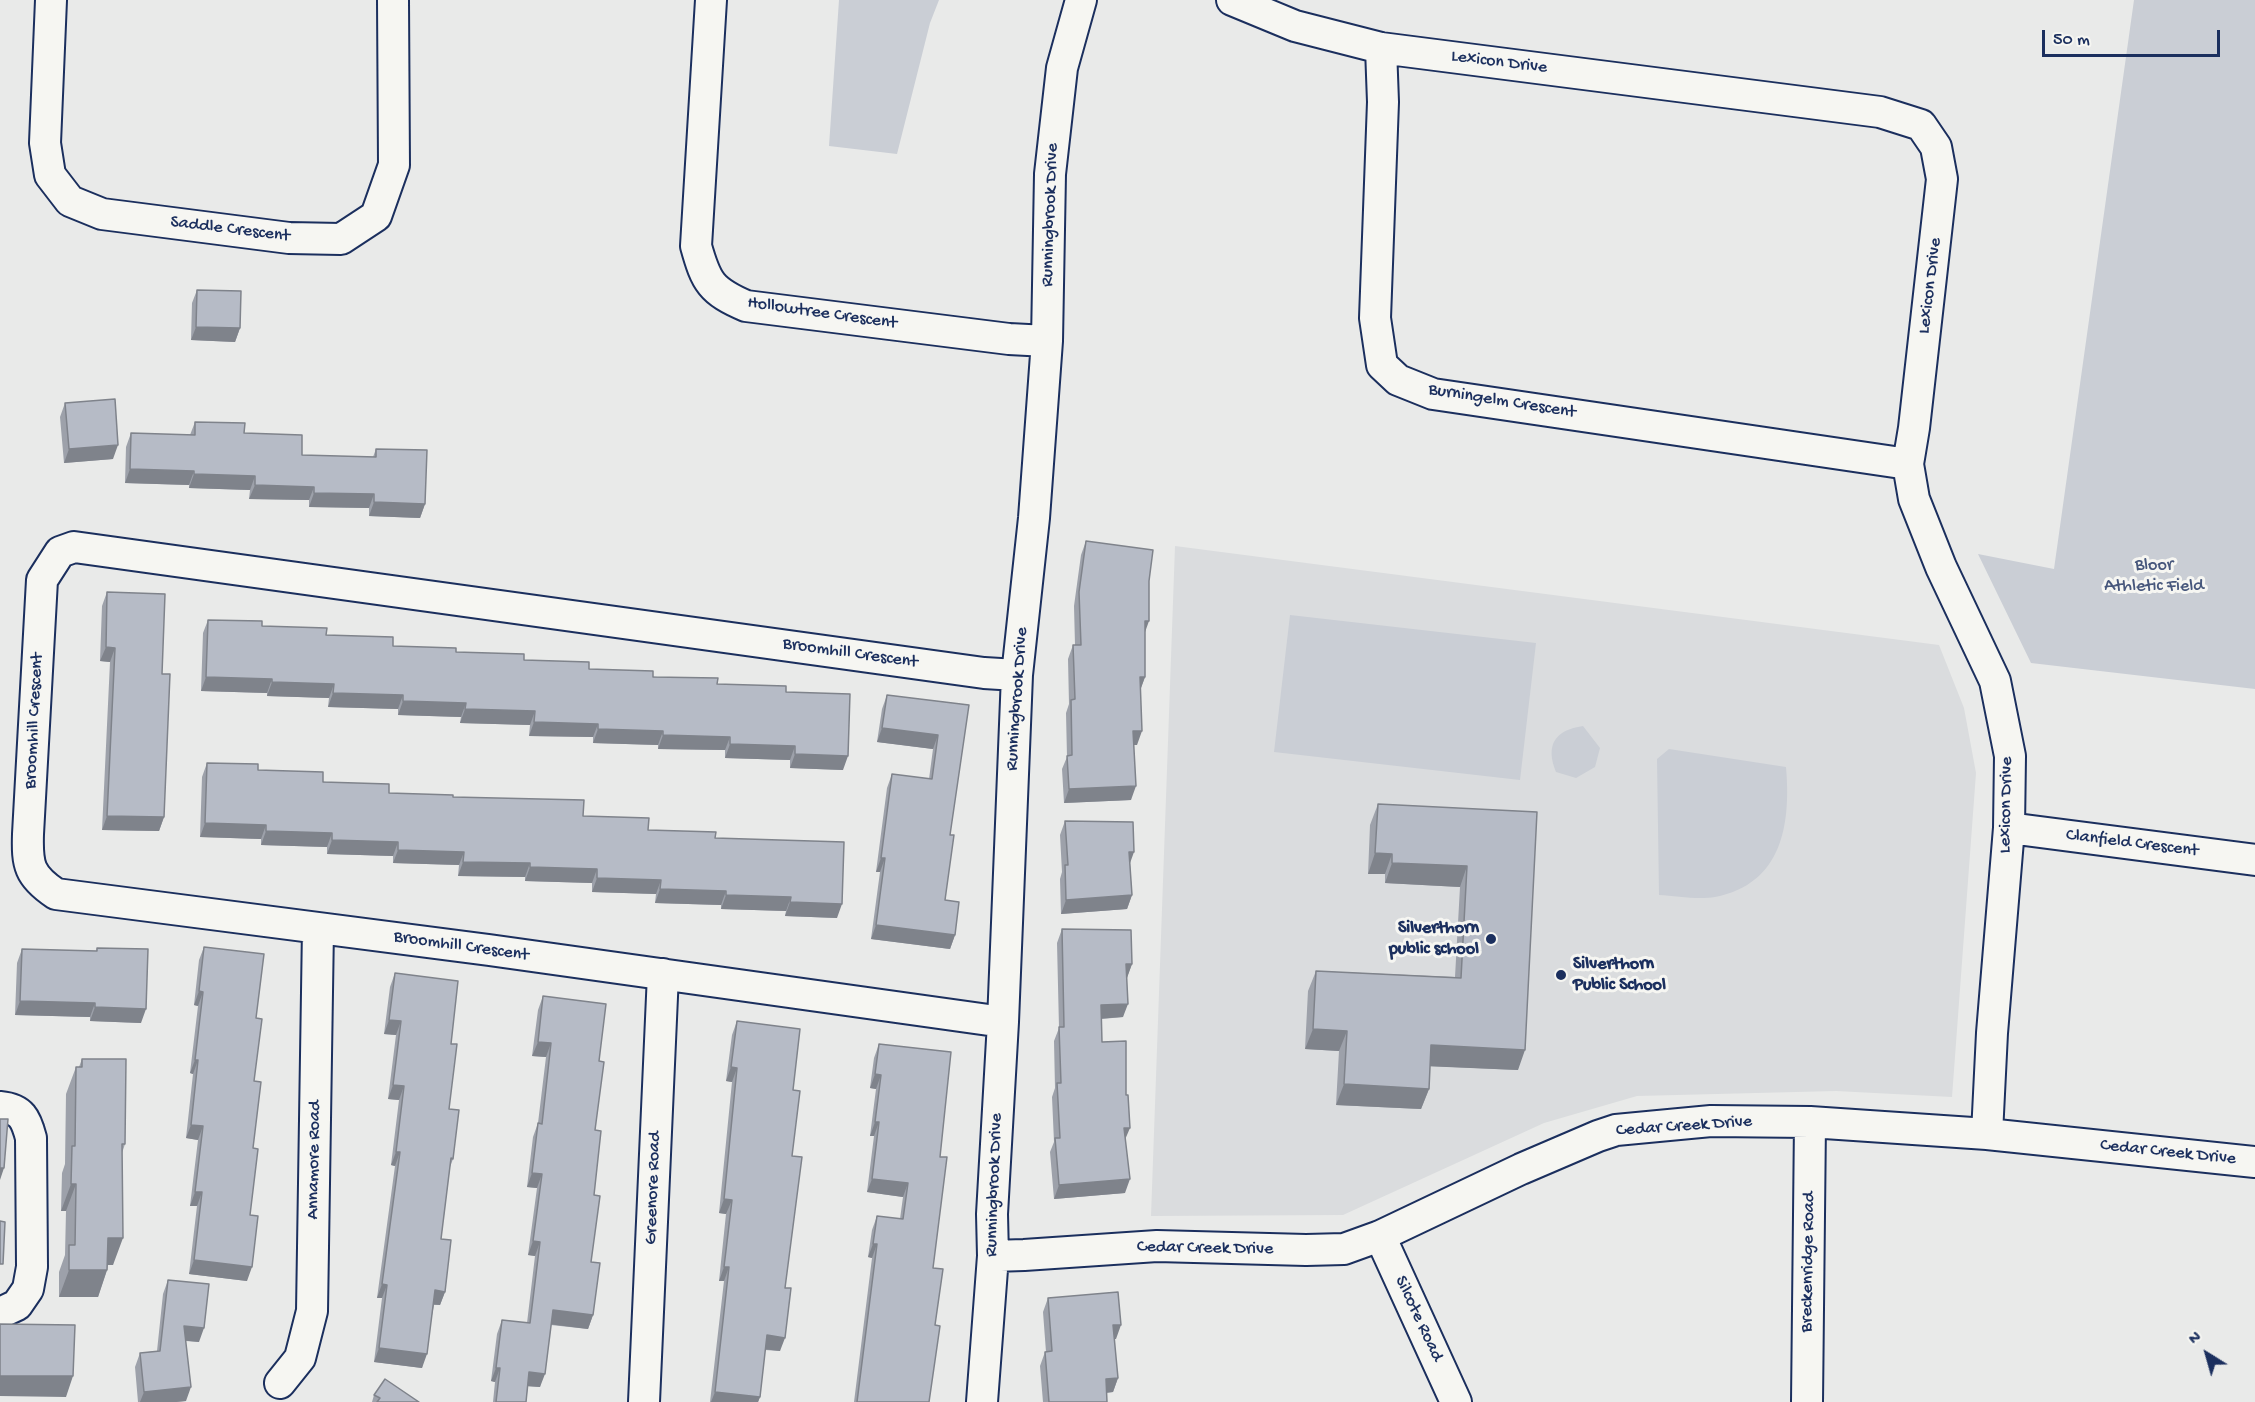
<!DOCTYPE html>
<style>
body{margin:0}
#map{position:relative;width:2255px;height:1402px;overflow:hidden;background:#e9eae9;font-family:"Gochi Hand",sans-serif}
canvas{display:block}
.north{position:absolute;left:2177px;top:1324px;width:60px;height:60px;-webkit-text-stroke:4px #f6f6f2;paint-order:stroke;rotate:323deg;font-size:16px;font-weight:700;line-height:24px;text-align:center;color:#1b2f5e}
.north::after{content:'';display:block;margin:auto;width:21px;height:27px;background:#1b2f5e;clip-path:polygon(50% 0,100% 100%,50% 72%,0 100%)}
.scale{position:absolute;left:2042px;top:30px;width:178px;height:27px;box-sizing:border-box;border:3px solid #1b2f5e;border-top:0;padding-left:8px;font-size:18px;line-height:21px;white-space:nowrap;color:#1b2f5e;-webkit-text-stroke:4px #f6f6f2;paint-order:stroke}
</style>
<div id="map">
<canvas width="2255" height="1402"></canvas>
<div class="north">N</div>
<div class="scale">50 m</div>
</div>
<script>
const context = document.querySelector('canvas').getContext('2d');
context.lineJoin = 'round';
function fill(path, color) {
  context.fillStyle = color;
  context.fill(path, 'evenodd');
}
function stroke(path, color, width, dash) {
  context.strokeStyle = color;
  context.lineWidth = width;
  context.lineCap = dash ? 'butt' : 'round';
  context.setLineDash(dash || []);
  context.stroke(path);
}
function label(font, color, halo, rows, align = 'center') {
  context.font = font + ' "Gochi Hand",sans-serif';
  context.lineWidth = 6;
  context.setLineDash([]);
  context.textBaseline = 'middle';
  context.strokeStyle = halo;
  context.fillStyle = color;
  for (const [text, x, y, turn = 0] of rows) {
    context.save();
    context.translate(x, y);
    context.rotate((+turn || 0) * Math.PI / 180);
    context.textAlign = isNaN(turn) ? turn : align;
    if (halo) context.strokeText(text, 0, 0);
    context.fillText(text, 0, 0);
    context.restore();
  }
}
fill(new Path2D(`
 M1175,546l764,99 25,63 12,65 -24,324 -116,-6 -199,5 -93,27 -201,92 -192,1z`), '#dadcde');
fill(new Path2D(`
 M839,0h100l-9,23 -33,131 -68,-8z
 M2134,0h121v689l-224,-26 -53,-109 76,15z
 M1290,615l246,28 -16,137 -246,-28z
 M1583,726l17,22 -5,19 -19,11 -20,-6c-11,-27 -1,-42 27,-46z
 M1669,749l117,18c5,58 -4,117 -71,130 -17,3 -39,-1 -56,-2l-2,-136z`), '#caced5');
const minor = new Path2D(`
 M51,0l-6,143 5,32 20,26 32,13 187,24 52,1 35,-23 18,-51 -1,-165
 M711,0l-15,246c10,36 15,45 50,60l263,33 38,2
 M1232,0l63,26 86,22 499,64 41,13 15,22 6,32 -28,249 -6,36 6,35 27,68 54,114 15,75 -1,72 -17,205 -5,101
 M1381,48l2,54 -8,216 7,47 16,15 35,14 475,70
 M2009,828l246,32
 M1003,1022l-514,-72 -433,-56c-27,-18 -29,-29 -28,-60l14,-254 18,-28 14,-5 910,126 33,2
 M0,1107c22,2 26,12 31,31l1,129 -4,22 -11,16 -17,8
 M1380,1236l76,166
 M993,1256l31,-1 133,-9 149,4 38,-1 36,-13 141,-67 77,-33 18,-6 95,-9 99,1 177,12 268,28
 M280,1383l20,-25 12,-47 6,-383
 M644,1402l19,-428
 M982,1402l11,-146 -1,-42 11,-192 14,-347 17,-157 13,-177 3,-167 12,-106 19,-68
 M1807,1402l3,-280`);
stroke(minor, '#1b2f5e', 34);
stroke(minor, '#f6f6f2', 30);
fill(new Path2D(`
 M197,290l43,38 -5,14 -44,-2 1,-37z
 M65,403l48,56 -49,4 -4,-46z
 M195,422l49,11 58,22 71,2 3,-8 49,55 -5,14 -51,-2v-8l-60,-1v-7l-60,-1 1,-9 -61,-2v-3l-64,-2 1,-36 5,-14 59,2z
 M1086,541l63,40 -4,51v45l-5,13 -3,55h-3l-3,55 -67,3 -2,-34 5,-12 -1,-44 3,-9 -1,-45 5,-14h2l-1,-39 7,-51z
 M107,592l55,82 2,143 -5,14 -57,-1 8,-168 -10,-1 2,-55z
 M208,620l54,6 64,9 67,11 63,6 133,17 197,23 57,78 -53,-2v-8l-65,-2v-8l-67,-1v-4l-65,-2v-6l-64,-1 1,-11 -70,-2 1,-6 -63,-2v-6l-70,-2 1,-9 -62,-2v-3l-66,-2 2,-58z
 M887,695l82,10 -19,130 -5,65 10,35 -5,14 -79,-10 9,-67h-4l11,-84 5,-14 37,5 4,-30 -56,-7 5,-33z
 M207,763l51,7 131,23 64,4 130,19 65,14 67,8 122,80 -52,-2 1,-5 -65,-2v-4l-66,-2 1,-9 -64,-2v-9l-67,-2v-4l-67,-1 1,-11 -66,-2v-7l-66,-2v-7l-66,-2v-6l-61,-2 2,-60z
 M1378,804l159,8 -19,258 -88,-4 -1,23 -8,20 -85,-4 3,-54 -34,-2 3,-58 8,-20 139,6 5,-90 -75,-4v-9h-17l2,-49z
 M1065,821l65,42 2,32 -5,14 -66,5 -1,-35 2,-7 -2,-37z
 M1062,929l70,35 -5,13 -4,40 -21,2v23l23,97v54l-71,6 -4,-47 4,-10 -2,-45 3,-9 -1,-47 5,-13 -2,-85z
 M204,947l52,71 -6,197 -3,66 -58,-7 8,-68h-7l8,-66 -12,-2 7,-64 -3,-1 8,-67 -4,-1 5,-45z
 M97,948l44,75 -51,-2v-4l-75,-2 2,-52 5,-14 74,2z
 M395,973l56,71 -2,65 4,50 -3,8 -9,72 4,53 -5,13h-6l-12,63 -48,-6 8,-64h-5l18,-132 -4,-1 8,-65 -11,-1 8,-64 -12,-1 6,-47z
 M543,996l56,65 -4,69 -4,132 2,53 -5,14 -37,-4 -11,62 -12,-1 -2,16h-33l2,-20 -4,-1 6,-47 5,-14 25,3 8,-67 -7,-1 9,-67 -10,-1 6,-50 5,-14 8,-66 -14,-1 6,-46z
 M737,1021l56,69 -1,66 -7,132 -5,63 -15,-1 -5,47 -2,5h-48l14,-121h-5l7,-67 -7,-1 13,-131 -6,-1 6,-46z
 M879,1044l61,113 -7,111 2,57 -6,77h-75l18,-144 -4,-1 4,-27 5,-14 23,3 3,-22 -36,-5 7,-56h-4l6,-47 -6,-1 4,-30z
 M82,1059l43,85 -3,9 -9,112h-5l-1,5 -9,27h-39v-25l6,-17 1,-44h-5l1,-38 3,-9 1,-70 10,-27h3z
 M168,1280l31,62 -13,-1v60l-10,1h-38l-3,-35 5,-14 17,-2 6,-57z
 M1048,1298l68,41h-2l4,39 -5,14 -6,1v9h-64l-3,-36 5,-14h1l-3,-40z
 M374,1395l45,7h-47z`), '#9da1aa');
fill(new Path2D(`
 M196,327l44,1 -5,14 -44,-2z
 M118,445l-5,14 -49,4 5,-14z
 M130,469l64,2 -5,14 -64,-2z
 M194,474l61,2 -5,14 -61,-2z
 M255,485l59,2 -5,13 -60,-1z
 M314,493l60,1 -5,14 -60,-1z
 M374,502l51,2 -5,14 -51,-2z
 M1145,621h4l-5,14z
 M106,647l9,1 -5,14 -10,-1z
 M206,677l66,2 -5,14 -66,-2z
 M1140,677h5l-5,14z
 M272,682l62,2 -5,14 -62,-2z
 M333,693l70,2 -5,14 -70,-2z
 M403,701l63,2 -5,14 -63,-2z
 M465,709l70,2 -5,14 -70,-2z
 M534,722l64,2 -5,13 -64,-1z
 M882,728l56,7 -5,14 -56,-7z
 M598,729l65,2 -5,14 -65,-2z
 M1133,731h9l-5,14h-9z
 M663,735l67,2 -5,13 -67,-1z
 M730,744l65,2 -5,14 -65,-2z
 M795,754l53,2 -5,14 -53,-2z
 M1136,786l-5,14 -67,3 5,-14z
 M107,816l57,1 -5,14 -57,-1z
 M205,823l61,2 -5,14 -61,-2z
 M266,831l66,2 -5,14 -66,-2z
 M332,840l66,2 -5,14 -66,-2z
 M398,850l66,2 -5,13 -66,-2z
 M1129,852h5l-5,14z
 M1375,853l17,1 -7,20h-17z
 M881,858h4l-5,14h-4z
 M463,862l67,1 -5,14 -67,-1z
 M1392,863l75,3 -7,21 -75,-4z
 M530,867l67,2 -5,14 -67,-2z
 M597,878l64,2 -5,14 -64,-2z
 M660,889l66,2 -5,14 -66,-2z
 M726,895l65,2 -5,14 -65,-2z
 M1132,895l-5,14 -66,5 5,-14z
 M790,902l52,2 -5,14 -52,-2z
 M876,925l79,10 -5,14 -79,-10z
 M1126,964h6l-5,14z
 M199,991l4,1 -5,14 -4,-1z
 M20,1001l75,2 -5,14 -75,-2z
 M1128,1004l-5,13 -27,2 5,-14z
 M95,1007l51,2 -5,14 -51,-2z
 M389,1020l12,1 -5,14 -12,-1z
 M1313,1029l34,2 -8,20 -34,-2z
 M538,1042l13,1 -5,14 -14,-1z
 M1431,1045l94,5 -7,20 -95,-4z
 M195,1060h3l-5,14 -3,-1z
 M731,1067l6,1 -5,14 -6,-1z
 M875,1074l6,1 -5,14 -6,-1z
 M1344,1084l85,5 -8,20 -85,-4z
 M393,1085l11,1 -5,14 -11,-1z
 M875,1122h4l-5,14h-4z
 M191,1125l12,1 -5,14 -12,-2z
 M1124,1128h6l-6,14z
 M396,1152h4l-5,14 -4,-1z
 M0,1168h4l-4,12z
 M532,1173l10,1 -5,14 -10,-1z
 M872,1179l36,4 -5,14 -36,-5z
 M1130,1179l-5,14 -71,6 5,-14z
 M71,1184h5l-10,27h-5z
 M195,1192h7l-5,14h-7z
 M724,1199l8,1 -6,14 -7,-1z
 M108,1238h15l-10,27h-15z
 M533,1241l7,1 -5,14 -7,-1z
 M873,1244h4l-5,14 -4,-1z
 M194,1260l58,7 -5,14 -58,-7z
 M724,1267h5l-5,14h-5z
 M69,1270h38l-9,27h-39z
 M382,1284l5,1 -5,13h-5z
 M435,1290l10,2 -5,13 -10,-1z
 M553,1310l40,5 -5,14 -40,-5z
 M1113,1325h8l-5,14h-8z
 M184,1326l20,2 -5,14 -20,-2z
 M767,1335l18,3 -5,13 -18,-2z
 M379,1348l48,6 -5,14 -48,-6z
 M496,1368h4l-5,14 -4,-1z
 M529,1372l16,2 -5,13 -16,-1z
 M0,1376h73l-7,21 -66,-1z
 M1118,1378l-5,14 -12,1 5,-14z
 M191,1387l-5,14 -10,1h-36l4,-10z
 M715,1392l45,5 -2,5h-47z`), '#7f838b');
const building = new Path2D(`
 M197,290l44,1 -1,37 -44,-1z
 M115,399l3,46 -49,4 -4,-46z
 M195,422l50,1 -1,10 58,2v20l74,2v-8l51,1 -2,54 -51,-2v-8l-60,-1v-6l-59,-2v-9l-61,-2v-3l-64,-2 1,-36 64,2z
 M1086,541l67,9 -4,31v40h-4v56h-5l2,54h-9l3,55 -67,3 -2,-33 5,-1 -1,-55 4,-1 -2,-54h8l-2,-53z
 M107,592l58,2 -3,80h8l-6,143 -57,-1 8,-168 -9,-1z
 M208,620l54,1v5l65,2 -1,7 67,2v9l63,2v4l68,2v6l65,2v7l64,2v6l65,1 -1,6 69,2v6l64,2 -2,62 -53,-2v-8l-65,-2v-7l-67,-2v-4l-65,-2v-5l-64,-2 1,-11 -70,-2 1,-6 -63,-2v-6l-70,-2 1,-9 -62,-2v-3l-66,-2z
 M887,695l82,10 -19,130h4l-9,65 14,2 -4,33 -79,-10 9,-67h-4l11,-84 40,5 6,-44 -56,-7z
 M207,763l51,1v6l65,2v10l66,2v9l64,2v2l131,3 -1,16 66,2 -1,12 68,2 -1,6 129,4 -2,62 -52,-2 1,-5 -65,-2v-4l-66,-2 1,-9 -64,-2v-9l-67,-2v-4l-67,-1 1,-10 -66,-2v-8l-66,-2v-7l-66,-2v-6l-61,-2z
 M1378,804l159,8 -12,238 -94,-5 -2,44 -85,-5 3,-53 -34,-2 3,-58 145,7 6,-112 -75,-3v-9l-17,-1z
 M1065,821l68,1 1,30h-5l3,43 -66,5 -1,-35h3z
 M1062,929l69,1 1,34h-6l2,40 -27,1 1,37 24,-1v54h2l2,33h-6l6,51 -71,6 -4,-47h5l-3,-55h4l-2,-56h5z
 M204,947l60,7 -8,64 6,1 -8,62 7,1 -8,66 5,1 -8,66 8,1 -6,51 -58,-7 8,-68h-7l8,-66 -12,-1 7,-65h-3l8,-68 -4,-1z
 M97,948l51,1 -2,60 -51,-2v-4l-75,-2 2,-52 75,2z
 M395,973l63,8 -7,63h6l-8,65 10,1 -6,49 -2,-1 -10,81 10,1 -6,52 -10,-2 -8,64 -48,-6 8,-63 -5,-1 18,-132h-4l8,-66 -11,-1 8,-64 -12,-1z
 M543,996l63,8 -7,57 5,1 -9,68 6,1 -7,64 6,1 -9,66 9,1 -7,52 -40,-5 -8,64 -16,-2 -3,30h-30l4,-34h-4l6,-48 28,3 10,-81 -7,-1 9,-67 -10,-1 6,-50 4,1 9,-81 -13,-1z
 M737,1021l63,8 -7,61 7,1 -8,65 10,1 -17,131h6l-6,50 -18,-3 -7,62 -45,-5 14,-125h-5l8,-67 -8,-1 13,-131 -6,-1z
 M879,1044l72,8 -11,105h7l-14,111 10,1 -8,56 5,1 -11,76h-72l20,-158h-4l4,-28 26,3 5,-36 -36,-4 7,-57h-4l6,-47 -6,-1z
 M82,1059h44l-1,85h-3l1,94h-15l-1,32h-38v-25h6l1,-61h-5l1,-38h3l1,-79h6z
 M0,1119h8l-4,49h-4z
 M0,1221l5,1 -2,42h-3z
 M168,1280l41,4 -5,44 -20,-2 7,61 -47,5 -4,-39 20,-2z
 M1118,1292l3,33h-8l5,53 -12,1 1,23h-58l-4,-50 7,-1 -4,-53z
 M0,1324l75,1 -2,51h-73z
 M385,1379l34,23h-42l3,-4 -6,-3z`);
fill(building, '#b6bbc6');
stroke(building, '#7f838b', 1.5);
for (const [x, y, r, color] of [
 [1491,939,6,"#1b2f5e"],
 [1561,975,6,"#1b2f5e"]
]) {
  const dot = new Path2D();
  dot.arc(x, y, r, 0, 2 * Math.PI);
  context.fillStyle = color;
  context.fill(dot);
  stroke(dot, '#f6f6f2', 2);
}
label('18px', '#1b2f5e', '#f6f6f2', [
 ["Lexicon Drive",1499,63,7],
 ["Runningbrook Drive",1051,215,-88],
 ["Saddle Crescent",230,230,7],
 ["Lexicon Drive",1931,286,-83],
 ["Hollowtree Crescent",822,314,8],
 ["Burningelm Crescent",1502,402,9],
 ["Broomhill Crescent",850,654,8],
 ["Runningbrook Drive",1018,699,-86],
 ["Broomhill Crescent",35,721,-87],
 ["Lexicon Drive",2007,805,-89],
 ["Clanfield Crescent",2132,844,7],
 ["Broomhill Crescent",461,947,8],
 ["Cedar Creek Drive",1684,1127,-4],
 ["Cedar Creek Drive",2168,1153,6],
 ["Annamore Road",315,1160,-89],
 ["Runningbrook Drive",995,1185,-88],
 ["Greenore Road",654,1188,-88],
 ["Cedar Creek Drive",1205,1249,1],
 ["Breckenridge Road",1809,1262,-89],
 ["Silcote Road",1418,1319,65]
]);
label('18px', '#47577c', '#f6f6f2', [
 ["Bloor",2154,566],
 ["Athletic Field",2154,587]
]);
label('bold 18px', '#1b2f5e', '#f6f6f2', [
 ["Silverthorn",1479,929],
 ["public school",1479,950],
 ["Silverthorn",1573,965,"left"],
 ["Public School",1573,986,"left"]
], 'right');
</script>
